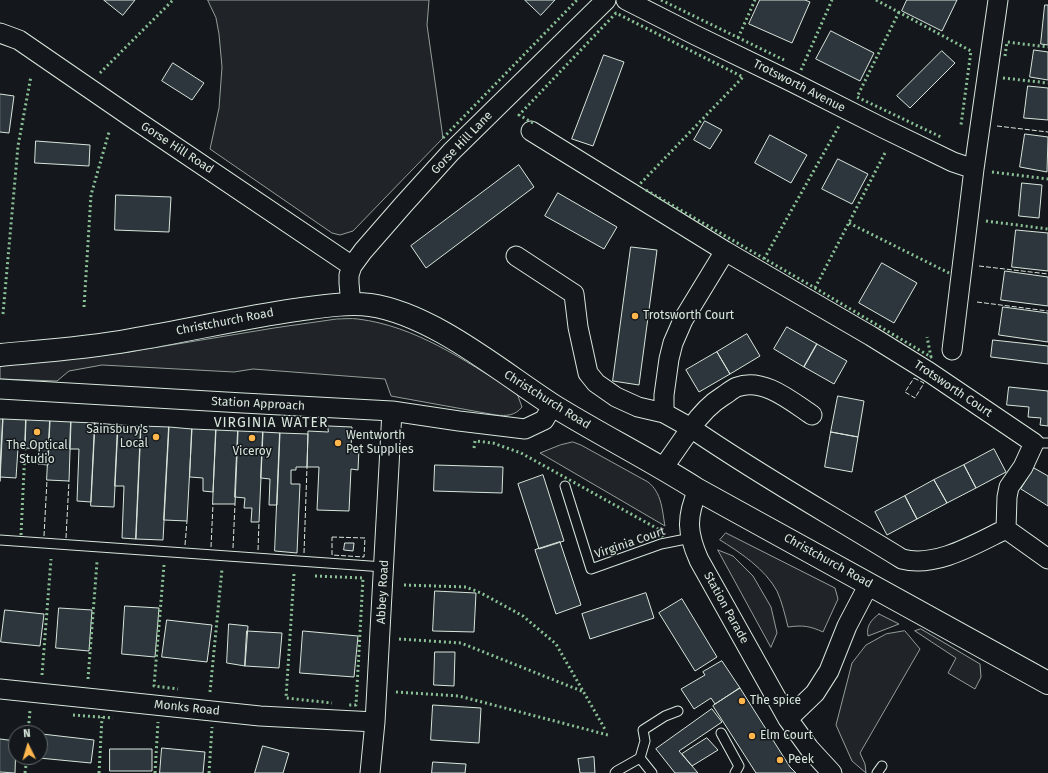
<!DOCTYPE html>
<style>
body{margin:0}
#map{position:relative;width:1048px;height:773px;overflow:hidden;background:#14181c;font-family:"Fira Sans",sans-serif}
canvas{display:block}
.north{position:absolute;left:8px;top:725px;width:40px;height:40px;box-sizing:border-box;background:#14181c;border:1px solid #626a69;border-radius:50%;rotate:355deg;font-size:11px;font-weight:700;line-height:16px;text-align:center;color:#d8e6dc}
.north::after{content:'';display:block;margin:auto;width:14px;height:18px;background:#ffb74d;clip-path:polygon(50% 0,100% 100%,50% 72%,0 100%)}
</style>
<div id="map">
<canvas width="1048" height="773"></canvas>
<div class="north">N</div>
</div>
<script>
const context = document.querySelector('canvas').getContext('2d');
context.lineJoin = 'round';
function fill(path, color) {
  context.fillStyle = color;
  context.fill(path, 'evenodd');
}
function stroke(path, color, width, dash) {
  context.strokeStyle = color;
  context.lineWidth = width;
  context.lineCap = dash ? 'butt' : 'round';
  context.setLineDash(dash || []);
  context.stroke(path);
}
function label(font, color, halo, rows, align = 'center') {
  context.font = font + ' "Fira Sans",sans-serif';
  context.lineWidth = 3;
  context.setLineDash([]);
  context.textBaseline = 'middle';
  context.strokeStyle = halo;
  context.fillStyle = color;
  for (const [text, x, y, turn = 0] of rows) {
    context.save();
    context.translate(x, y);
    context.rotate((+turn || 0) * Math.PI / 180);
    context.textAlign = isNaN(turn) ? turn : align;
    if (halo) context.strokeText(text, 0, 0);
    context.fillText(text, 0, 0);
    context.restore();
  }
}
const green = new Path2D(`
 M208,0h221l-2,25 16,113 -90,93 -13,4 -8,-2 -122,-84 9,-41 3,-41 -3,-33 -3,-16z
 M337,319c6,0 14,-1 21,0 57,7 106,41 154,71l6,6 4,11c-7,9 -16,9 -26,8l-105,-19 -6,-17 -132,-10 -19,3 -132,-7 -33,6 -12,10 -57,-2v-13l129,-14 145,-24z
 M573,442l8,3 67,37c14,11 14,28 17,44l-125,-73 20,-8z
 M726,533l109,55 3,11 -15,33c-13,-6 -20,-7 -35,-5 -3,-12 -6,-25 -11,-36 -12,-22 -36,-38 -57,-51z
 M718,550l15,6 20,20 18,31 6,26 -6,14z
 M879,614l20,10 -31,12c-2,-10 3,-16 11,-22z
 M921,629l59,35 1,13 -6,12 -27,-16 8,-15 -41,-27z
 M905,631l15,18 -60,104 5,11 1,9 -14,-12 -16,-36 16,-62 14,-18 20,-11z`);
fill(green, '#202428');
stroke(green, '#939e99', 1);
const building = new Path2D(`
 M104,0h31l-12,15z
 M525,0h30l-14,15z
 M760,0h45l5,2 -18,41 -43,-19z
 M907,0h50l-15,31 -40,-20z
 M1045,5h3v40l-7,-1z
 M831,31l43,22 -14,28 -44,-22z
 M1034,50l14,2v28l-18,-3z
 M942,51l13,12 -45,45 -13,-12z
 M604,55l20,7 -31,84 -21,-7z
 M173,63l31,20 -12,17 -30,-19z
 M1028,86l20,2v32l-24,-2z
 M0,94l14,2 -5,37 -9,-1z
 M705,121l17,9 -12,19 -16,-9z
 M1025,134l23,3 -1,35 -27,-5z
 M770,135l37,20 -16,28 -36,-20z
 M36,141l54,4 -1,21 -54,-3z
 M838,159l30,15 -16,30 -30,-15z
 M519,165l15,22 -108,81 -15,-22z
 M1022,183l20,2 -3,33 -20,-2z
 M558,193l59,34 -13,22 -59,-33z
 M116,195l55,2 -2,35 -54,-2z
 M1016,230l32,3v38l-36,-4z
 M631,247l26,3 -18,135 -26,-4z
 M882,263l35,20 -23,40 -35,-20z
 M1005,271l43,6v29l-47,-6z
 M1003,307l45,6v29l-49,-7z
 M787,327l30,17 -13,23 -30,-18z
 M747,334l13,22 -30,18 -13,-22z
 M993,340l55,6v18l-57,-7z
 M817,344l30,17 -13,23 -30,-17z
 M717,352l13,22 -31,18 -13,-22z
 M1009,387l39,4v35l-8,-1 1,-7 -13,-1 1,-10 -22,-2z
 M838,396l26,5 -6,36 -27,-5z
 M0,419h3l-3,62z
 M3,419l23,1 -1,28h-7l-2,30 -16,-1z
 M26,420l24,1 -2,44 -10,-1 1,-15 -14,-1z
 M50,421l21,1 -2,59 -22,-1z
 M71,422l24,1 -4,79 -14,-1 2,-52h-9z
 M95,423l23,2 -4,82 -23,-1z
 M118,425l23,1 -5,113 -14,-1 2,-52h-9z
 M141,426l28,1 -6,113 -27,-1z
 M328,426l24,1 -1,22h8l-1,21 -7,-1 -2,42 -32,-1 2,-43h-12l1,-36 20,1z
 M169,427l23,2 -5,92 -23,-1z
 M192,429l24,1 -3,62 -10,-1v-13l-13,-1z
 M216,430l22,1 -3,73h-22z
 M238,431l25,1 -4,90h-8l1,-14h-8l1,-10 -10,-1z
 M263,432l17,1 -3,72h-8l1,-26 -9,-1z
 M831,432l27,5 -6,35 -27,-5z
 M280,433l28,1 -1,33h-11v3h-5v14h9l-3,69 -22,-2z
 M994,449l12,23 -30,16 -12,-23z
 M435,465l68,2 -1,26 -68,-2z
 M964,465l12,23 -29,15 -13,-23z
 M1034,468l14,8v30l-27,-17z
 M543,475l21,66 -25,8 -21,-65z
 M934,480l13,23 -30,16 -12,-23z
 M905,496l12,23 -30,16 -12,-23z
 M560,542l21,63 -25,9 -21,-64z
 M345,543h9l-1,8 -9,-1z
 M435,591l41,2 -2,39 -41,-1z
 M646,593l8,25 -64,21 -8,-25z
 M682,599l35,58 -22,14 -36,-58z
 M125,606l34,2 -4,49 -33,-3z
 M59,608l33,2 -3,41 -33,-3z
 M5,610l39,4 -4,32 -39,-4z
 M167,620l45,5 -5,37 -45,-5z
 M229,624l19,2 -3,40 -18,-3z
 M247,631l35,2 -3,35 -34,-2z
 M303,631l55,5 -4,41 -54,-4z
 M435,652h20l-1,34 -20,-1z
 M722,661l18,27 -25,16 -4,-6 -17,11 -13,-20 24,-14 -2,-3z
 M740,688l50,79 6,6h-40l-43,-67z
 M433,705l48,3 -2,35 -48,-3z
 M712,709l10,13 -43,29 19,22h-23l-19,-24z
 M42,734l52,6 -3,23 -52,-5z
 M707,738l11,12 -26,16 -10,-12z
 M0,739l16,2 -1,32 -15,-1z
 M263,746l26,7 -6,20h-28z
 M162,748l43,4 -2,21h-43z
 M110,749h42v22h-42z
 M594,757l1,16h-15l-2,-14z
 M433,762l33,2 -1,9h-33z`);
fill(building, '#2c363c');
stroke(building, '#d8e6dc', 1);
const lane = new Path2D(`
 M1034,443h14
 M565,486l26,83 70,-25 30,-6
 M0,540l384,27
 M721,733l18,33 -4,7
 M640,758l12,15
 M615,773l2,-2 23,-13 5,-17 -2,-11 22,-14 13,-5
 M877,773l5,-7`);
const street = new Path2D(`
 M626,0l69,35 97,47 91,46 70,34 21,7 24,-169
 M0,33l19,7 112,77 221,149
 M531,131l194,120
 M516,256l58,38 4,33 10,46 8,10 20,14 22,10 26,6
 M351,305l-2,-22v-8l3,-9 11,-15 41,-47 47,-52 155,-152
 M952,350l22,-181
 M0,389l243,14 149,8 67,10 66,8 19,-9 9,-15
 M663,468l28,-40 -27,-15v-18l5,-36 4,-16 10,-23 42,-69 146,85 58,36 105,71 -11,24 -14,20 -2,10 -1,32c-31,15 -70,39 -104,30 -71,-44 -143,-84 -211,-131 9,-13 19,-24 32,-32 5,-3 9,-7 14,-9 26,-10 54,14 75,28
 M698,490c-12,27 -11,43 1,70l89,159 21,29 23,25
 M1006,529l42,30
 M0,689l260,27 115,6
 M788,719l27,-26 14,-22 18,-45 22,-42
 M370,773l5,-51 17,-311`);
const secondary = new Path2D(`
 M0,355c44,-4 88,-7 131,-15 55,-9 109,-22 164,-30 24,-3 50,-8 75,-5 63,9 131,67 184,101 47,29 97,54 144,84l350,193`);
stroke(lane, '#d8e6dc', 11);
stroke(street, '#d8e6dc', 21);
stroke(secondary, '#d8e6dc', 24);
stroke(lane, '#14181c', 9);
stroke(street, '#14181c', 19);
stroke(secondary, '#14181c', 22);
stroke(new Path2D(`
 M661,0l123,60
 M876,0l95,51 -10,74
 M899,12l-42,85 84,40
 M738,38l17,-38
 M1005,56l2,-14 41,5
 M801,70l31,-70
 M100,73l73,-73
 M1003,78l45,5
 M533,123l-14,-8 97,-102 127,64 -105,109
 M443,138l134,-138
 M992,172l56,7
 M646,190l169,98 116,69 -4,-20
 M986,221l62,8
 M849,223l100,50
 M764,259l75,-133
 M815,288l71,-137
 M84,307l7,-112 18,-63
 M3,314l15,-168 13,-70
 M474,448l1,-7 18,2 28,10 137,76 5,8
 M21,535l4,-87
 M164,565l-10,121 24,3
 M294,574l-8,124 46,5
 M315,576l48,2 -7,127h-9
 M404,585l62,2 15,6 42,23 33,28 50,87
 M399,639l62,4 123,49
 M42,675l9,-116
 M88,679l9,-117
 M210,692l12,-123
 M396,692l63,4 149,39
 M73,715l40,3
 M28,733l2,-23
 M25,773l2,-16
 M99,773l3,-56
 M155,773l3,-51
 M209,773l3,-46`), '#8ac095', 3, [2, 3]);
stroke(new Path2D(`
 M997,126l51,6
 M979,266l69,8
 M977,302l71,9
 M914,378l10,5 -9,15 -10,-6z
 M44,536l3,-56
 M332,537l33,1 -1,19 -32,-2z
 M66,538l3,-57
 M185,545l2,-24
 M211,547l2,-43
 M233,548l2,-44
 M258,550l1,-28
 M304,553l3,-86`), '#d8e6dc', 1, [5, 2]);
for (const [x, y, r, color] of [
 [635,316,4,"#ffb74d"],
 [37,432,4,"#ffb74d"],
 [156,437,4,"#ffb74d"],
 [252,438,4,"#ffb74d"],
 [338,443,4,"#ffb74d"],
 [742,701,4,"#ffb74d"],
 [752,736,4,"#ffb74d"],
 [780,760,4,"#ffb74d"]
]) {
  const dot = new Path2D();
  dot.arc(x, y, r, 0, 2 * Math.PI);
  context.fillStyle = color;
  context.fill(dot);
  stroke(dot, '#14181c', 1.5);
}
label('12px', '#d8e6dc', '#14181c', [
 ["Trotsworth Avenue",799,86,27],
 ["Gorse Hill Lane",462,143,-46],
 ["Gorse Hill Road",177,148,33],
 ["Christchurch Road",225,322,-11],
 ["Trotsworth Court",953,389,34],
 ["Christchurch Road",547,400,32],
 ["Station Approach",258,404,3],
 ["Virginia Court",630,543,-19],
 ["Christchurch Road",828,561,29],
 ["Abbey Road",383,592,-87],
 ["Station Parade",726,608,61],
 ["Monks Road",187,708,6]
]);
label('12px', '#d8e6dc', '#14181c', [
 ["Trotsworth Court",643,316],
 ["Sainsbury's",148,430,"right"],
 ["Local",148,444,"right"],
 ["Wentworth",346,436],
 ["Pet Supplies",346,450],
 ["The Optical",37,446,"center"],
 ["Studio",37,460,"center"],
 ["Viceroy",252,452,"center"],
 ["The spice",750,701],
 ["Elm Court",760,736],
 ["Peek",788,760]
], 'left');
context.letterSpacing = '1px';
label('14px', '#d8e6dc', '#14181c', [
 ["VIRGINIA WATER",271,423]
]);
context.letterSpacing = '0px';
</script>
